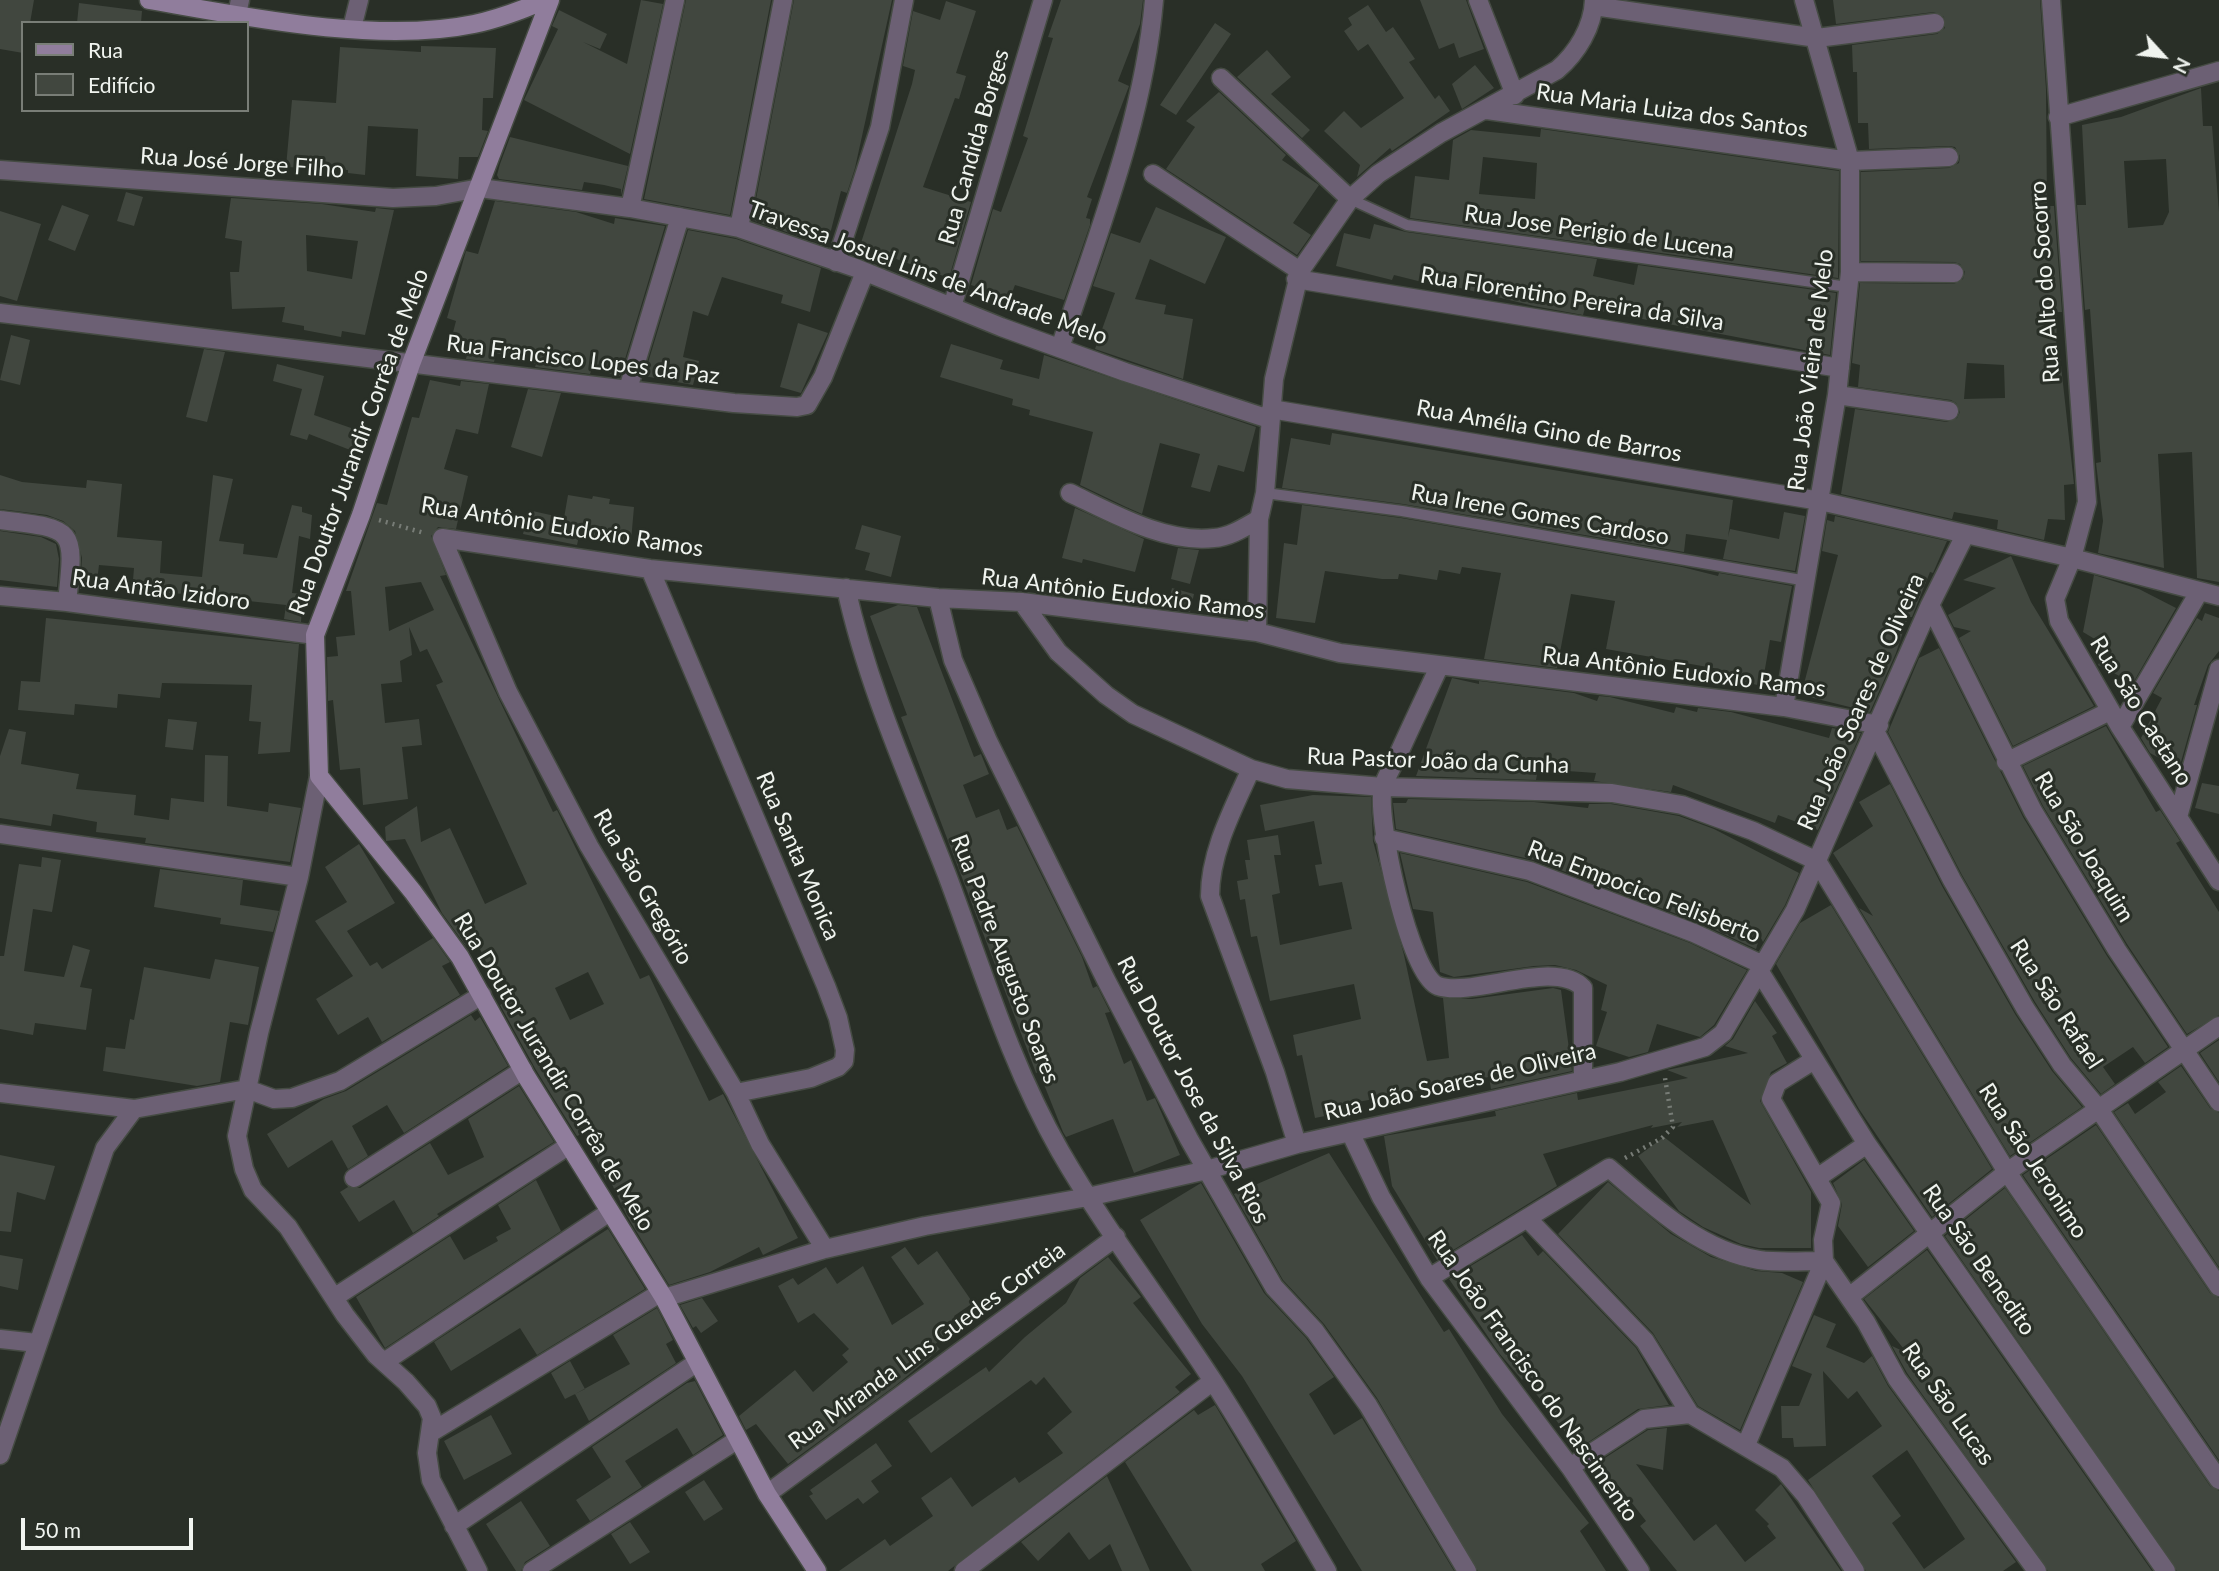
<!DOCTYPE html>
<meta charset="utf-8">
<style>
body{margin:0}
#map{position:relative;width:2219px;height:1571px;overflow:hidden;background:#292f27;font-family:Lato,sans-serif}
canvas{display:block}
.legend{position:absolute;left:21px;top:21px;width:228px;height:91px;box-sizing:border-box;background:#292f27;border:2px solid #797e77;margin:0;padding:9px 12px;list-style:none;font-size:21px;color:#f0f4ef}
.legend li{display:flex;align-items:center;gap:14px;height:35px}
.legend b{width:35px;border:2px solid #797e77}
.north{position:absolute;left:2128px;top:21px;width:70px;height:70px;-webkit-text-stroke:5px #292f27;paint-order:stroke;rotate:117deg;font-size:19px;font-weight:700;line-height:28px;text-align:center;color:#f0f4ef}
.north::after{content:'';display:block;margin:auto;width:24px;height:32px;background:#f0f4ef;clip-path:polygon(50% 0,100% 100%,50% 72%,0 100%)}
.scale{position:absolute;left:21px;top:1518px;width:172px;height:32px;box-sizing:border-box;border:4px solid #f0f4ef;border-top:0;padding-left:9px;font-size:21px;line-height:24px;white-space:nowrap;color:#f0f4ef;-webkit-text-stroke:5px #292f27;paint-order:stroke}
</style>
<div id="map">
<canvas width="2219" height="1571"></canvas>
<ul class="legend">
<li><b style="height:9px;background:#907d9c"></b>Rua</li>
<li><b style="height:19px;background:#41473f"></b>Edifício</li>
</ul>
<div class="north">N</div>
<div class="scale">50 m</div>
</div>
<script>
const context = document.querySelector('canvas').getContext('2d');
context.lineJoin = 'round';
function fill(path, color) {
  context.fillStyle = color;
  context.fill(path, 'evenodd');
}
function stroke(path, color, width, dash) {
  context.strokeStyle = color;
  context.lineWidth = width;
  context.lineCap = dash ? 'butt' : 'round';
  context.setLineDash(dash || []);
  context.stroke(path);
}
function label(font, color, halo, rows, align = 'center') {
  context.font = font + ' Lato,sans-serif';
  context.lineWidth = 6;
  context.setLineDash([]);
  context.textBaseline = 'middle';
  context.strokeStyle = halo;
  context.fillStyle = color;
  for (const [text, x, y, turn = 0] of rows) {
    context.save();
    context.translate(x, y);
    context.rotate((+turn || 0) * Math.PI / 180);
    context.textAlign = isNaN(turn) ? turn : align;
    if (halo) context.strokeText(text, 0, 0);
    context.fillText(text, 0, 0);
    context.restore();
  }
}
fill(new Path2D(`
 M0,0h34l-4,23h-7v30l-23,-4z
 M641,0l22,4 -33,150 -106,-54 34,-71 -6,-3 7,-16 48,24 -7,15 -17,-7 44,22z
 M686,0h85l-41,215 -86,-16z
 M794,0h98l-37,168 -8,25 -6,-2 -14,55 -75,-26z
 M1061,0h82l-3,24 -22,57 11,5 -42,111 5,2 -6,19 4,1v6l-26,75 -49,-15 -5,13 -39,-13 22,-76 8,3 27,-74 -5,-2 30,-98 -5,-1z
 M1420,0h46l18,49 -25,9 -5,-15 -15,6z
 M1833,0h207l6,89 1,117h7l8,106h-5l-1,45 4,-1 14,128 -10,1 1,35 -17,-1 -4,21 -47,-11 1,-9 -44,-8 -2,7 -111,-25 14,-85 92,13 10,-4 3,-6 -4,-9 -5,-3 -93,-13 2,-22 -8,-2 8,-80 94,1 9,-5 2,-7 -5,-8 -6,-2 -93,-1v-89l88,-4 10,-5 1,-7 -5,-9 -6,-1 -80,3 -1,-26h-10l-1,-51h-4l-1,-27 85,-11 8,-6 -1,-11 -10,-5 -98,12zM1967,363l37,2 1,33 -41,1z
 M946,1l30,10 -20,62 10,3 -7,23 -4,-1 -32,89 48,15 -22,76 -89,-32 52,-162 3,-14 -12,-4 10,-55 27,9z
 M79,3l63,8 -1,12h-64z
 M1368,5l18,27 7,-5 22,32 -6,3 26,37 4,-4 11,16 -58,40 -2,-3 -33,29 3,-12 -36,-34 20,-20 17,17 43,-30 -36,-54 -10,7 -14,-20 8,-6 -4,-7z
 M1215,23l16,11 -55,81 -16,-10z
 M421,46l75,2 -3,50h-10l-1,32 6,1 -10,26h-19l-1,22 -42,-3 2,-47 -50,-3 -3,49 -17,-2v-3l-62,-3 6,-67 44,3 4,-56 81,5z
 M1267,50l24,27 -20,17 39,36 -8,8 -65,-61z
 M1475,65l19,23 -32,21 -10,-25z
 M2201,88l2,38h9l7,86v370l-22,-4 -5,-126 -34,2 6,114 -66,-15 5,-32 -7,-58 5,-1 -11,-153 -5,1 -8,-105h9l-4,-80 39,-8zM2166,159l3,53 -6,13 -35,3 -4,-67z
 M1219,92l67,63 -4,5 37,25 -26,38 18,12 -14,20 -131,-86 29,-42 -9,-6z
 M1541,129l298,42 -1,107 -198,-28 1,-5 -39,-6 -1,6 -191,-27 5,-42 34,4 4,-40 18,-10 69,7zM1483,157l54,6 -2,36 -56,-5z
 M510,137l118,29 -7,29v-6l-17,-4 -20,-3 -2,8 -83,-11 -2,-4 3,-11z
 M126,192l17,5 -9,29 -17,-5z
 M231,198l91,6 53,8 1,-4 18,2 -29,125 -23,-4 -1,6 -37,-7v-4l-22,-4 3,-15 -53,2 -2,-37h9l3,-31 -17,-3zM306,235l52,6 -6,38 -45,-8z
 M495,201l81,11 38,12 1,-6 50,8 -45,150 -28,-7 -2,5 -55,-7 1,-3 -40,-11 -2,9 -28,-3 3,-14 -18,-5 5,-19 -9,-3 17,-60 2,-7 12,3z
 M62,205l27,10 -14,36 -27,-11z
 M1156,207l70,30 -21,47 -55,-25 -15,40 31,6 -2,9 29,5 -10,60 -88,-30 20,-56 -22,-7 18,-53 29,10z
 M0,211l41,13 -24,77 -17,-5z
 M1374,224l32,8 191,27 -4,17 41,9 4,-20 198,28 -6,62 -245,-47 -2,7 -49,-9 -111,-27 -1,3 -28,-7 -2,5 -56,-14 8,-33 26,6z
 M688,230l48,9 85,29 -11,44 -29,-9 2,-8 -61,-18 -14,39 -15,-5 -10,46 16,4 -6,24 -49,-9z
 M798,323l30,10 -27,60 -21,-6z
 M11,335l19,5 -10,45 -20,-5z
 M951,344l52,16 -3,9 39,10 5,-24 212,72 -12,45 -26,-7 -8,27 -19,-5 9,-33 -40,-11 -18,71 -16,-7 -46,-22 13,-53 -64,-17 1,-5 -18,-5 1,-6 -73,-22z
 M204,349l21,3 -18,70 -21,-5z
 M277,364l47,12 -10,39 57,20 -8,20 -54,-21 -2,6 -17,-5 12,-46 -29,-8z
 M430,380l30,6 1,-5 28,3 -11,50 -22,-5 -12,40 24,7 -12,53 -18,-2 -7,9 15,39 -6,1 113,236 4,-2 83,169 9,-4 60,126 14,-7 75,144 -35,17 -4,-8 -49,25 -41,13 -42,-69 -18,-38 -3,2 -22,-47 -7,3 -41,-66 -36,-65 5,-3 -25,-53 -9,4 -29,-40 -37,-74 -19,2 -1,-14 32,-21 4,36 29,-14 35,76 42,-20 -91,-199 7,-3 -16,-33 -7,3 -11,-25 3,28 -12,6 2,21 -21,2 4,39 34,-4 3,26 -20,2 6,52 -45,6 -3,-37 -20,2 -7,-70 -5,1 -1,-44 11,-1 -2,-19 19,-2 -4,-44h-5l31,-88 10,2 25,-88 7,1zM421,582l13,28 -45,21 -4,-44zM588,972l16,32 -34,16 -15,-32z
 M528,389l33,4 -19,64 -31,-10z
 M1332,433l401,67 -5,37 2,-8 49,10 5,-27 21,4 -10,55 -72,-12 4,-19 -41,-6 -2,18 -281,-48 -121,-16 9,-50 39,7z
 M0,475l22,7 64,6 1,-8 35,4 -5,53 45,4 -2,32 42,4 11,-102 20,4 -14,62 25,3 -1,10 34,4 15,-53 10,2v5l10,3 -2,24 -11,-3 -7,57 11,1 -2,28 -17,-3 2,-14 -113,-12 -41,-1 2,-24 -35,-3 -3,25 -16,-1 2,-31 -7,-27 -12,-10 -16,-6 -47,-6z
 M568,495l24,4 1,-3 17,3 -1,5 25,3 -3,34 -52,-5 -2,9 -54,-11 5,-24 36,8z
 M1302,505l99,13 281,49 36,9 1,-3 73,13 -11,56 -11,-2 -8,46 -44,-10 1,-7 -113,-20 9,-48 -44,-7 -14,74 -73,-9 17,-86 -39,-6 -2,7 -21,-4 -2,10 -38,-6 -1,5h-16l-57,-8 -10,52 -39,-5 8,-75 13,2z
 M1075,508l69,31 -9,33 -52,-13 -1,4 -20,-5z
 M1835,516l112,25 -14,32 -3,-1 -18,45h-4l-12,36 -26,59 -69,-17 37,-140 -16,-4 5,-31 7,2z
 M862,525l39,11 -10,41 -26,-7 5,-17 -15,-4z
 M0,531l41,6 15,7 3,15 -2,28 -57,-7z
 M1178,548l21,2 -9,34 -19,-5z
 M2011,556l20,46 63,104 -81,40 -54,-108 12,-7 -17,-4 -6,-12 48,-27 -33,-8z
 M2094,575l45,14 37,19 -43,75 -35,-18 10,-18 -25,-15z
 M1172,588l22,6 -4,18 -23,-3z
 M898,605l19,2 57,150 7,-3 8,20 -26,11 13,33 23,-9 8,21 10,-4 65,131 11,31 4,-2 13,26 -5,1 19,51 7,-4 16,41 8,-3 25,57 -46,18 -21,-54 -47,18 -3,-5 -24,-60 -3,1 -135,-356 6,-2 -37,-99z
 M2205,613l14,5v33l-11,14 -14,40h3l-18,64 -29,-16 -9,-15 21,-40 -9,-5 44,-75 5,3z
 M46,618l253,26 -9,108 -32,2 3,-32 -12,-1 3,-36 -90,-2 -2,15 -42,-4 -1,14 -42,-4 -1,11 -56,-5 3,-29 19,1z
 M1939,648l84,169 84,139 61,91 -23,16 -12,-16 -30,20 12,17 -14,10 -30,-36 -36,-56 -73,-127 -74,-143 31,-74z
 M1452,678l27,6v-3l95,12 23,8 2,-5 11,1 64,16 2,-6 21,5 1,-4 33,4 98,26 3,-10 29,5 -43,97 -40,-15 -3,8 -102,-38 -2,7 -77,-11 2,-8 -58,-4 -2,11 -120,-4z
 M168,719l29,3 -4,28 -28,-3z
 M2106,726l50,86 4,-2 20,31 -4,2 43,69v103l-32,19 -60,-90 -84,-138 -20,-40z
 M9,729l17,3 -5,32 58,10 -3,15 60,6 -2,20 35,5 2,-22 33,4 1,-47 23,1 -1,50 41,6 1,-9 32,5 -11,54 -145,-19 1,-5 -50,-6 1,-10 -44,-8 -2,12 -51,-8v-62z
 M2202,783l17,3v28l-24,-6z
 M1890,784l52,102 73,128 37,57 30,36 -72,49 -151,-248 14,8 -40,-63 40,-27 -14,-24z
 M1313,795l58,2 2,44 31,114 23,106 22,-3 -6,-60 29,1 81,-11 8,2 11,81 -81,18 -2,-12 -131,25 2,7 -45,9 -13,-63 -5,1 -4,-21 68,-16 -7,-35 -84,17 -13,-65 -6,1 -6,-38 -5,1 -3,-19 11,-2 -3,-19h5l-3,-20 31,-5 3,20h-7l6,38 -8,2 8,50 72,-16 -10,-47 -23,4 -4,-21 7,-1 -8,-43 -49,10 -5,-26z
 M1408,799l126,3 54,6 1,-4h22l68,12 35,13 85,44 -14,32 -22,37 -3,-6 -4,13 -58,-27 -164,-62 -138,-31 -3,-26h13z
 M359,844l36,59 -48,28 23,35 7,-4 5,7 51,-31 17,24 -8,4 18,29 -78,47 -14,-25 -30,18 -22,-36 37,-23 -38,-55 32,-19 -22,-35z
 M1400,853l127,29 163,61 57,27 -33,55 -14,12 -43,-13 -9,28 -19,5 -33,-11 11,-34 -6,-2 6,-25 -31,-15 -21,-5 -21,1 -80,11 -14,-5 -7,-60 -20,-3z
 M42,857l19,3 -9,52 -19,-3 -9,62 40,6 9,-32 17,5 -10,37 12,2 -6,41 -51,-7 -2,12 -33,-6v-73h4l15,-92 22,3z
 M160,869l83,11 -3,25 39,6 -6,21 -53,-8 1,-6 -67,-11z
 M1831,905l161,264 -60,48 -73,-108 -83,-145 24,-41z
 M215,959l44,8 -11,58 -18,-3 -10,60 -23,4 -94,-15 3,-24 19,2 5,-30 4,1 10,-53 66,12z
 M1755,1001l22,32 -5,3 15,27 -16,9 -11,29 51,91v56h-52l-18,-4 -38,-17 -24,-16 -41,-55 26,-19 87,68 -38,-85 -36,7 5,-5 -31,6 2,-3 -110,29 14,32 -120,74 -45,-74 -8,-50 112,-20 -1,-5 82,-18 1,7 110,-22 -21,-8 81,-17 -23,-7 8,-7z
 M471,1015l4,6 5,-4 28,49 -104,67 -17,-28 -35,21 16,30 -20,13 -16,-29 -44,28 -21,-34 57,-35 22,-8z
 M2219,1040v42l-19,-29z
 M2181,1066l29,42 9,5v154l-105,-155 14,-9 7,11 31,-22 -8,-10z
 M519,1086l35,56 -117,72 2,2 -26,17 -19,-33 -35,22 -19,-30 8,-5 12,1 70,-45 18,32 36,-18 -16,-38z
 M2096,1125l114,168 9,5v162l-196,-285z
 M1329,1153l115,179 5,-3 53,85 87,109 -9,8 26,40h-128l-101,-173 -53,-74 -41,-44 -49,-86z
 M0,1155l55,11 -10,34 -28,-8 -6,40 -11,-1z
 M1864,1160l50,71 -46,36 -30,-41 4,-22 -9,-21z
 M536,1180l25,51 -176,117 -29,-51 94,-61 14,24 34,-19 -2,-4 15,-8 -13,-24z
 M1608,1182l63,52 40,23 45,14 26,2 21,9 -63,148 -42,-24 -45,-73 -95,-99z
 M1201,1183l63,110 42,45 28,39 -25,17 25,41 28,-17 92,153h-92l-120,-195 -40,-52 -62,-104z
 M2005,1188l205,298 9,5v80h-42l-232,-335z
 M608,1229l37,60 -108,66 -17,-27 -69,43 -17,-29z
 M1522,1235l16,21 5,-5 93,97 33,57 -31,4 -60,40 -54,-71 -2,2 -23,-27 -50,-74z
 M905,1247l13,18 19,-14 16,23 20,29 -19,13 7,10 -26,18 5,5 -45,37 -107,78 -32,-40 -10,6 -7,-14 56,-46 18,22 35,-30 -6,-7 7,-6 -35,-36 -16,10 -20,-37 15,-8 5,7 28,-18 11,17 26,-18 29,59 32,-21 -33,-47z
 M1927,1250l225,321h-104l-141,-198 -15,-27 15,7 -43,-54z
 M0,1255l23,4 -5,31 -18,-4z
 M1108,1257l33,40 -8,6 58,71 -16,13 5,5 -232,179h-109l46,-32 5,7 43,-30 -12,-18 30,-21 21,30 43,-30 4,6 44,-30 -16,-20 25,-21 -28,-35 -8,8 -5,-5 -100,73 -23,-32 78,-54 3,5 36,-35 41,-34 14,-25z
 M702,1298l16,23 -17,12 -5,-7 -3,2 -13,-23z
 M657,1308l16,32 -7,4 10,19 -87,58 -14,-27 55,-30 -17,-29z
 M1814,1315l22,9 -10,23 38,16 8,-7 16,30 128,176 -13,9h-137l-58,-91 74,-54 -25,-35 -9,8 -25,-28 3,75 -32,1 -1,-9h-11l-1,-32h18l13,-32 -20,-8zM1907,1450l58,89 -41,30 -32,-46 9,-7 -29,-40z
 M570,1361l15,28 -20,10 -14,-26z
 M695,1381l28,54 -30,20 -16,-27 -52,33 17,26 -52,34 -14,-21 35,-23 -19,-30 95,-64z
 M1215,1405l81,136 -35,23 4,7h-73l-67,-109 69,-52 4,5z
 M491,1415l21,39 -48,26 -20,-39z
 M1667,1428l-4,42 -27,-6 58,77 22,-17 29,38 31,-24 -9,-12 2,-2 -14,-14 26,-26 60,87h-164l-37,-45 6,-5 -28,-36 -8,7 -19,-20v-5l57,-37z
 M876,1443l16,23 -21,15 8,11 -16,12 -5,-6 -32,22 -17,-24 4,-2 -3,-4z
 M1107,1476l43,95h-28l-12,-27 -21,16 -20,-28 -31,29 -17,-19z
 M704,1480l19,29 -19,12 -19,-29z
 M521,1501l29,45 -25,16 -4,9h-5l-30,-47z
 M630,1522l20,30 -20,12 -19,-30z`), '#41473f');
const lane = new Path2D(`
 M1350,199l57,26 441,62
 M1265,493l137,18 405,70`);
const street = new Path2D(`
 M1478,0l37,95
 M2051,0l36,502 -15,56 -17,41 4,22 61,106 99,154
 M1594,6l223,32 118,-15
 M237,14l3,-14
 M352,28l7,-28
 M1221,78l129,121
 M1487,110l363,51 99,-4
 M2058,117l161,-46
 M0,170l393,28 43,-2 44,-8 150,20 109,20 117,40 145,59 124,45 144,47
 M1153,174l147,97
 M630,208l45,-208
 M739,228l44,-228
 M836,262l44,-135 24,-127
 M1850,272l104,1
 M1296,279l544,89
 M952,307l91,-307
 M0,313l734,90 63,4 10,-2 16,-28 42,-105
 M1060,348c37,-113 84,-229 94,-348
 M628,389l52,-172
 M1837,395l112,16
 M1271,409l549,92 252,57 147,38
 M1070,493c42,20 96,51 144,45 16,-1 31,-11 45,-19
 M0,520c76,9 75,8 67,82
 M442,538l208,31 288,29 84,4 235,30 83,21 444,54 95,18
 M442,538l66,154 81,154 147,247 24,51 65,105
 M650,569l176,417 12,32 7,32 -1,11 -6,6 -27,11 -75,15
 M846,588c22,100 64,192 101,287 35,93 63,188 113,276 46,80 103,153 153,230 40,62 77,127 114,190
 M0,596l67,6 248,33
 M938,598l15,62 35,81 118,239 83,159 85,148 41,44 53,74 99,166
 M1022,602l36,50 48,43 27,19 118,55 36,10 96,8 229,6 70,12 71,26 64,30 190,311 212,308
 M1930,605l103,206 84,139 102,152
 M1257,632l2,-113 6,-26 9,-114 26,-108 50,-72 28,-25 63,-41 116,-63c20,-17 36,-43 37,-70
 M1439,667c-13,28 -27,57 -40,86 -5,11 -13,23 -16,34 -8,30 27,189 55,199 35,12 117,-28 145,2v91
 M1784,707l53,-312 13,-123v-111l-46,-161
 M2120,727l79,-135
 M1876,733l76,147 73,128 37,57 36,43 121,179
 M2006,762l104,-51
 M1251,769c-18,40 -41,83 -41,127l65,176 22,72
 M319,776l-20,101 -40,156 -22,103 7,33 9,21 35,37 57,88 31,40 30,27 21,24 5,12 -5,35 4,27 47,91
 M2178,817l41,-148
 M0,834l299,43
 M1384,838l146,33 164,62 69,32
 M1760,972l107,172 299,427
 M1814,1060l-37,23 -6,16 60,104 -8,37 1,21 42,61 31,57 140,192
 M0,1093l134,16 113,-20 27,10 18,-1 48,-17 142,-86
 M1350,1132l31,65 48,81 141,189 70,104
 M354,1178l169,-108
 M1817,1178l50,-34
 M1527,1218l118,123 45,73
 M1429,1278l180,-110c43,37 91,83 150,92 21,3 44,1 65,1
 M335,1297l233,-151
 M1849,1297l158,-125 212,-146
 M664,1298l161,-49 100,-23 163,-29 119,-27 90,-26 323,-72 85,-25 18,-14 72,-123 135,-305 35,-70
 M0,1339l37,4
 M384,1362l224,-149
 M430,1433l230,-140
 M1746,1445l78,-184
 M0,1455l105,-307 29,-39
 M1570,1467l74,-48 46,-5 92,54 24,28 49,75
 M767,1494l349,-257
 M454,1526l242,-163
 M532,1571l205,-131
 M964,1571l249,-190`);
const secondary = new Path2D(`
 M149,0c97,17 229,44 325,24 24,-5 48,-14 71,-24
 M550,0l-139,364 -50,151 -46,120 4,141 94,116 47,65 66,119 138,222 103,196 50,77`);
stroke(lane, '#454b43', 13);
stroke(street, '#454b43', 21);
stroke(secondary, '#454b43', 21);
stroke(new Path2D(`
 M379,520l45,13
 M1625,1158l37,-20 11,-11 -8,-49`), '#777c76', 4.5, [2, 5]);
stroke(lane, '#6c6074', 10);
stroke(street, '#6c6074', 18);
stroke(secondary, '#907d9c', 18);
label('23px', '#f0f4ef', '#292f27', [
 ["Rua Maria Luiza dos Santos",1672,111,8],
 ["Rua Candida Borges",974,147,-74],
 ["Rua José Jorge Filho",242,163,4],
 ["Rua Jose Perigio de Lucena",1599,232,8],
 ["Travessa Josuel Lins de Andrade Melo",928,273,20],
 ["Rua Alto do Socorro",2045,282,-94],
 ["Rua Florentino Pereira da Silva",1572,299,9],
 ["Rua Francisco Lopes da Paz",583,360,7],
 ["Rua João Vieira de Melo",1811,370,-83],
 ["Rua Amélia Gino de Barros",1549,431,10],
 ["Rua Doutor Jurandir Corrêa de Melo",359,442,-70],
 ["Rua Irene Gomes Cardoso",1540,515,10],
 ["Rua Antônio Eudoxio Ramos",562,527,9],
 ["Rua Antão Izidoro",161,590,8],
 ["Rua Antônio Eudoxio Ramos",1123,594,7],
 ["Rua Antônio Eudoxio Ramos",1684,672,7],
 ["Rua João Soares de Oliveira",1861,702,-66],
 ["Rua São Caetano",2141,711,58],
 ["Rua Pastor João da Cunha",1438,761,2],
 ["Rua São Joaquim",2084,847,59],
 ["Rua Santa Monica",798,856,67],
 ["Rua São Gregório",643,887,60],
 ["Rua Empocico Felisberto",1644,892,21],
 ["Rua Padre Augusto Soares",1005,959,69],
 ["Rua São Rafael",2056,1004,57],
 ["Rua Doutor Jurandir Corrêa de Melo",554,1072,59],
 ["Rua João Soares de Oliveira",1460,1082,-13],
 ["Rua Doutor Jose da Silva Rios",1193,1090,62],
 ["Rua São Jeronimo",2033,1161,57],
 ["Rua São Benedito",1979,1260,55],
 ["Rua Miranda Lins Guedes Correia",927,1346,-36],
 ["Rua João Francisco do Nascimento",1533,1376,55],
 ["Rua São Lucas",1948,1404,55]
]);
</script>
